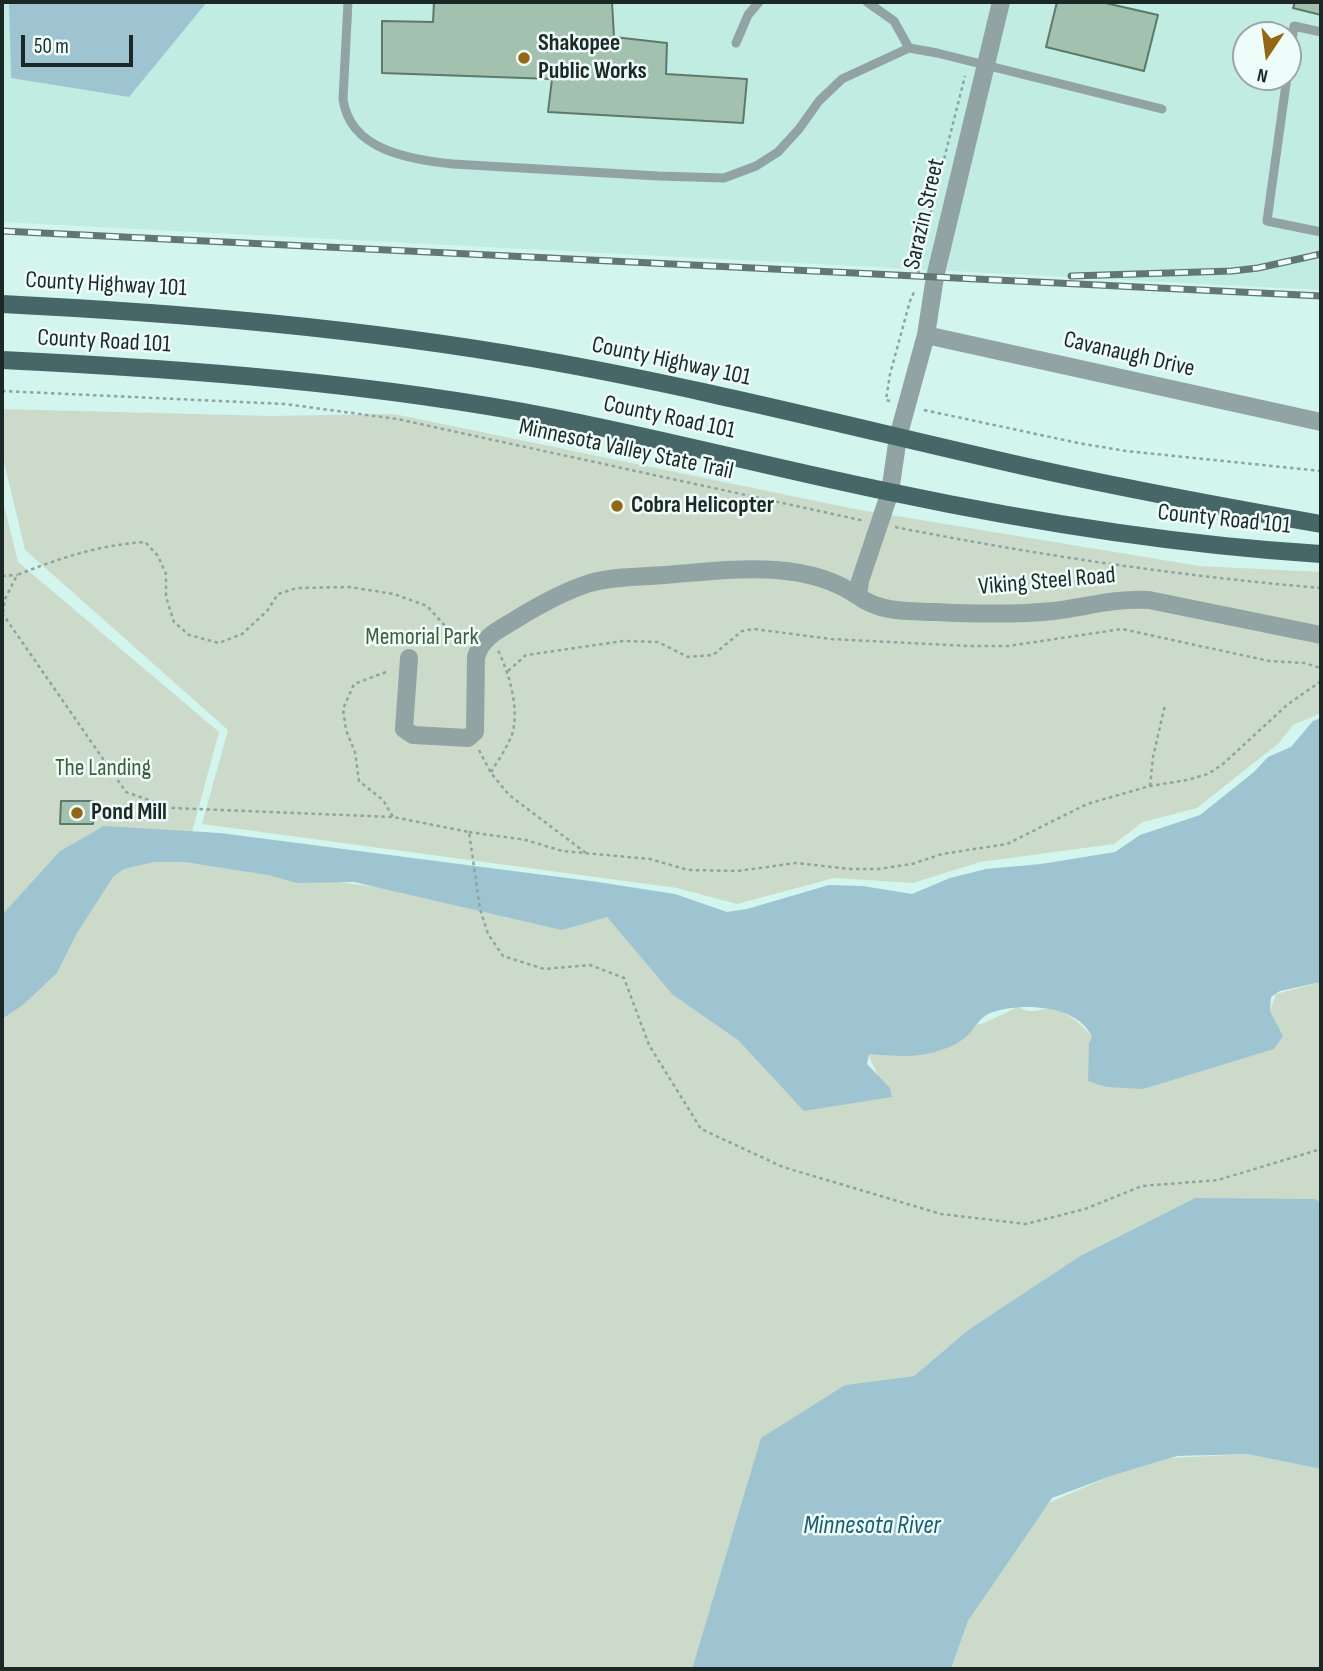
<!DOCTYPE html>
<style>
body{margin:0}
#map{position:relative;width:1323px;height:1671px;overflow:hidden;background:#d2f5ee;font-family:"Sofia Sans Condensed",sans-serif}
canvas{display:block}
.frame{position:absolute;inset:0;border:4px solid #1b2826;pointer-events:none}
.north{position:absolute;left:1232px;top:21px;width:70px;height:70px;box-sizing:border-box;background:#effdfa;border:2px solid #9aa8a5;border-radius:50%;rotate:193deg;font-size:19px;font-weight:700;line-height:28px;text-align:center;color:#1b2826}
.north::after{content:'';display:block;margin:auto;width:24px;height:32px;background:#936713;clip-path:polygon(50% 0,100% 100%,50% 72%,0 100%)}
.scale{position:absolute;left:21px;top:35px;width:112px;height:32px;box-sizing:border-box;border:4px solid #1b2826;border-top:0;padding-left:9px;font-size:21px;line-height:24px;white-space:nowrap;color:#1b2826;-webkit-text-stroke:5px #effdfa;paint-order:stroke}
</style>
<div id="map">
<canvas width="1323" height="1671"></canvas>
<div class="frame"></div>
<div class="north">N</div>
<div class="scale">50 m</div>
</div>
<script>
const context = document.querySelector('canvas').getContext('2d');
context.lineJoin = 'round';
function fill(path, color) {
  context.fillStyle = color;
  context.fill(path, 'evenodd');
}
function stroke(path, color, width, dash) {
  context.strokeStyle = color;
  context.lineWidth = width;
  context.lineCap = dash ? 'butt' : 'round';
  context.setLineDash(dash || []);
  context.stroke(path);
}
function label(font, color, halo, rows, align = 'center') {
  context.font = font + ' "Sofia Sans Condensed",sans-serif';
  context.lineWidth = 5;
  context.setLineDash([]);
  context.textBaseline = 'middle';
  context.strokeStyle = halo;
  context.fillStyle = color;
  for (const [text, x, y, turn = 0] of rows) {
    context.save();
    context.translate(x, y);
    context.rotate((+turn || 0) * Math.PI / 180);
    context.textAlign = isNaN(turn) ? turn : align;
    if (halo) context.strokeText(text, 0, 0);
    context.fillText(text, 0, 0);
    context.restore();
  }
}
fill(new Path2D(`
 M2,2h1319v288l-1319,-68zM1246,35h42v42h-42z`), '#c0ece2');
fill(new Path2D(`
 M2,409l269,7 123,-2 461,95 344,57 122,6v141l-28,12 -14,18 -82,65 -54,14 -29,22 -134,18 -67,21 -79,-5 -97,26 -60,-16 -475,-64 26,-94 -203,-180 -23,-96z
 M2,497l16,65 201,170 -35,130 423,55 114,111 161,56 -14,-30 116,-31 34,-16c16,8 17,2 33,2 15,0 31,17 41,27l185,-12 -7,-13 6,-17 45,-12v220l-126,-4 -115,58 -112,74 -54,46 -69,9 -146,261 -7,23h-690z
 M1247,1454l74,15v200h-370l17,-48 78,-117 62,-27 63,-19z`), '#ccdbc9');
fill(new Path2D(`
 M9,2h198l-78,95 -118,-19z
 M1321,718v264l-41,9 -9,6 -1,14 13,25 -9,13 -131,40 -37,-2 -18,-6 1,-37 3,-7c-14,-33 -72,-35 -102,-24 -11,5 -15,15 -23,23 -5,5 -16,11 -23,13 -26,10 -49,7 -75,5l-2,10 23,24 2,9 -88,14 -66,-71 -65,-45 -66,-78 -45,13 -208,-48 -57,1 -29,-8 -84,-13h-30l-30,7 -11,8 -36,56 -20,40 -33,31 -22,15v-104l58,-64 44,-25 116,7 378,49 77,12 52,18 20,-3 82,-24 34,1 49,8 38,-16 36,-9 55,-5 74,-12 25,-17 60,-20 54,-43 14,-15 23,-10 22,-26z
 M1195,1198l119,1 7,3v267l-74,-15 -70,2 -69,21 -56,21 -84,123 -17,48h-259l69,-231 84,-53 69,-9 54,-46 112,-74z`), '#9fc4d1');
const building = new Path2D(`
 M434,2h178l2,35 53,6 -1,31 81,5 -4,44 -195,-11 4,-33 -170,-6v-52l51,1z
 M1057,2h44l57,13 -14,56 -98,-24z
 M1295,2h26v13l-28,-7z
 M61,801h33l-1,23h-33z`);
fill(building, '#a2c2af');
stroke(building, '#5e796a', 2);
stroke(new Path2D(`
 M919,274l-2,-8 48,-190
 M2,391l283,13 112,15 468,102
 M890,401l-4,-1 4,-26 20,-73 5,-11
 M924,410l154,33 48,8 195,20
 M895,527c142,28 283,49 426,61
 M2,576l15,-1
 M2,613l124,179 46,16 221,9 76,15 11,77 8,25 15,22 41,13 46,-4 34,13 25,67 52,84 82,38 158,47 85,10 59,-15 57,-23 76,-6 103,-31
 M3,613l2,-14 12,-24c43,-17 82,-30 128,-33l13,14 8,18v23l8,25 15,13 30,8 23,-9 25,-23 11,-17 19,-6 52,-1 45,7 33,12 20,22
 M508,671l18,-16 98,-14 34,1 30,15 25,-2 29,-24 12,-2 77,10 138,7h39l114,-17 147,32 35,2 17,5
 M386,672l-32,12 -11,25 3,21 9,22 4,29 24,19 10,17
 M479,750l12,23 18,22 77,58
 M491,772c7,-11 15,-23 20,-35 10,-25 -2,-64 -13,-87
 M1150,786l3,-29 12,-52
 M469,832l57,8 36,11 88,8 38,11 50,1 58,-8 55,6h27l34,-5 30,-10 65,-10 80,-40 63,-18 37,-6 21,-6 15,-10 64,-59 34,-24`), '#8ba6a1', 2.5, [3.5, 3.5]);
stroke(new Path2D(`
 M348,2l-5,97c7,52 67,60 110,65l205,12 66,2 32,-12 22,-14 21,-23 20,-28 23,-22 67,-31
 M867,2l27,19 15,27 28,5 225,56
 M736,43l12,-28 11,-13
 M1288,69l6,-43 27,6
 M1287,77l-20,144 54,11`), '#92a3a4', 9);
stroke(new Path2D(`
 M1001,2l-66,275 -9,58 -28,102 -8,55 -30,89 -2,15c23,17 50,15 77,16 40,2 79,3 118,-1 32,-4 63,-13 96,-11l172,35
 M926,335l395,87
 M409,658l-5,71 9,6 55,3 7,-6 1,-75c6,-21 25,-28 42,-39 23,-14 47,-27 72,-35 25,-7 50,-6 75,-8 64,-5 138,-17 193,21`), '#92a3a4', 18);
stroke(new Path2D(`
 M2,304c180,9 358,24 535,55 155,27 307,66 460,101 107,25 216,45 324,64
 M2,360c185,9 372,23 553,58 112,22 223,51 335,74 142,30 286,53 431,62`), '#476668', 18);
const rail = new Path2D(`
 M2,231l1319,65
 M1071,276l161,-5 26,-3 63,-14`);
stroke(rail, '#617773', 7);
stroke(rail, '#effdfa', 4.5, [13]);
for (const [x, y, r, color] of [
 [524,58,7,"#936713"],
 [617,506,7,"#936713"],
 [77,813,7,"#936713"]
]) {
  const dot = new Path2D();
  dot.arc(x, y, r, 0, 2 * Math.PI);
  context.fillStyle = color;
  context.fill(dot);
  stroke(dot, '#effdfa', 2.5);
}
label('bold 24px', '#1b2826', '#effdfa', [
 ["Shakopee",538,44],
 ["Public Works",538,72],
 ["Cobra Helicopter",631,506],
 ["Pond Mill",91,813]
], 'left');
label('24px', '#1b2826', '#effdfa', [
 ["Sarazin Street",925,214,-77],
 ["County Highway 101",106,285,3],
 ["County Road 101",104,342,3],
 ["Cavanaugh Drive",1129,355,13],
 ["County Highway 101",671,362,12],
 ["County Road 101",669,418,12],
 ["Minnesota Valley State Trail",626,450,12],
 ["County Road 101",1224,520,6],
 ["Viking Steel Road",1047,582,-5]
]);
label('24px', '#3e5e36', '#effdfa', [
 ["Memorial Park",422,638],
 ["The Landing",103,769]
]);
label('italic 26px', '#185d71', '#effdfa', [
 ["Minnesota River",872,1526]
]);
</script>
